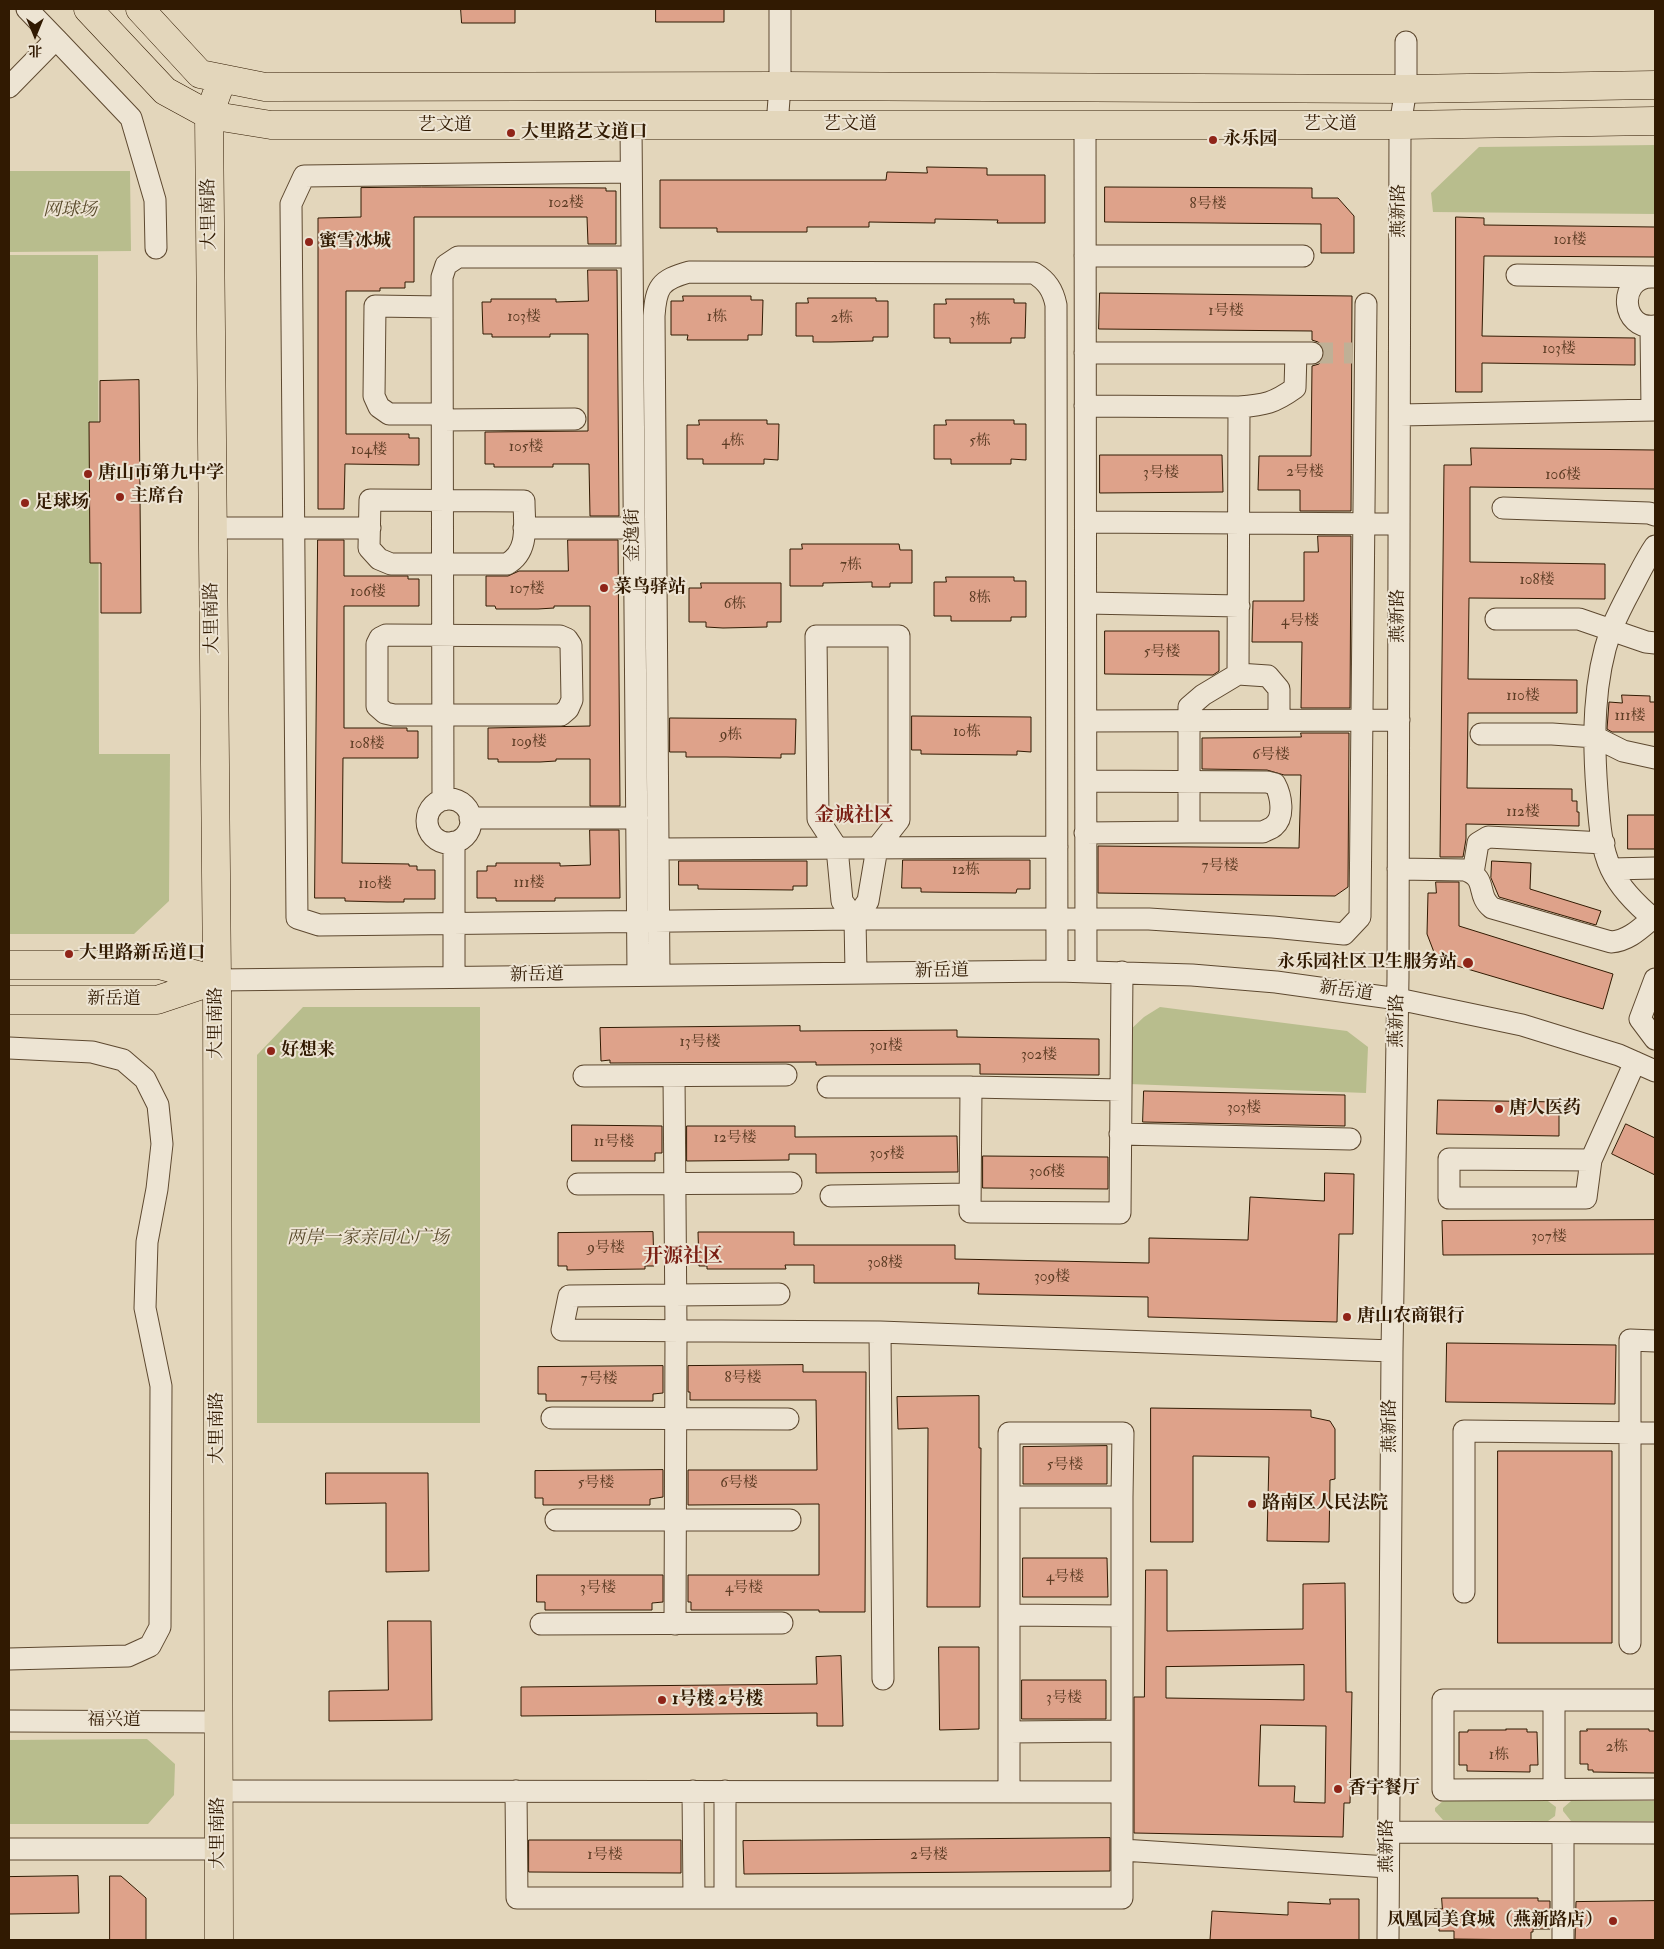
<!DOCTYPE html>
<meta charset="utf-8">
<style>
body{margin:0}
#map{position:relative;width:1664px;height:1949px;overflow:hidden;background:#e3d6bb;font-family:"IM FELL Double Pica","Noto Serif SC",serif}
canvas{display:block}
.frame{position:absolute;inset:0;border:10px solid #311a02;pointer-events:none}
.north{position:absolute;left:10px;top:10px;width:50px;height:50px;-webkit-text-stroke:4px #ede4d3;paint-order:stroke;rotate:180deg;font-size:14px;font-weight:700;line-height:20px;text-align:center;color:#311a02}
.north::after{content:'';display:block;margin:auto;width:18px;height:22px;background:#311a02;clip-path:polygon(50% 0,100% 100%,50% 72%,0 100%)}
</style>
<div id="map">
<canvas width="1664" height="1949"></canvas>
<div class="frame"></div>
<div class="north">北</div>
</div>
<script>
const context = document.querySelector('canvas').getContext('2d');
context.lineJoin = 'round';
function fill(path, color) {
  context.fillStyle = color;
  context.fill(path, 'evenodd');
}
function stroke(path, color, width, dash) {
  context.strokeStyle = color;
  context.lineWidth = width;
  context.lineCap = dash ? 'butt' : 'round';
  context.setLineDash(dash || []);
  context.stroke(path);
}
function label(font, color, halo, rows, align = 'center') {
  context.font = font + ' "IM FELL Double Pica","Noto Serif SC",serif';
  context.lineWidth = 4;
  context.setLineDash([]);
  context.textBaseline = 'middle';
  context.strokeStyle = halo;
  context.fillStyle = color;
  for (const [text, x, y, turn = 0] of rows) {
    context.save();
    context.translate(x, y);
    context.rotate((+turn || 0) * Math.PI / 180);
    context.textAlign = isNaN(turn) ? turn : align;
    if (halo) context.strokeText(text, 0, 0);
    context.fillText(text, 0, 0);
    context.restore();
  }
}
fill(new Path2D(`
 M1655,145v69l-222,-2 -2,-19 48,-46z
 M9,171h121l1,80 -122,1z
 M9,255h89l1,499h71l-1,147 -35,33h-125z
 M303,1007h177v416h-223v-368z
 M1160,1007l187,24 21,16 -2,46 -237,-9v-53l15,-14z
 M147,1739l28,25 -1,31 -26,29h-139v-84z
 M1443,1801h105l8,6 -1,9 -7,5 -105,-1 -8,-9v-3z
 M1571,1801h84v20h-84l-8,-10v-3z`), '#b8bd8d');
const building = new Path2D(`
 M461,9h54v14h-53z
 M656,9h68v13h-68z
 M927,167l60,1v7h58v48h-48l1,-3 -63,-1v4l-66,-1v5h-62v5h-90v-4h-57v-48h226l1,-8 40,1z
 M422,187l184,1v3h10v53h-28l-1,-27h-173v65h-9v6h-25v3h-34v143h63v4h10v27l-74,-1 -1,45h-26v-291l43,-1v-29z
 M1105,187l207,1v10h26l16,18v37h-33v-29l-216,-2z
 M1456,217l28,1v7l171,2v30l-171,-1 -2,80 153,2v27l-153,-2v29h-26z
 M588,270h29l2,246h-29l-1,-52h-36v3h-59v-3h-9v-32l103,-1v-97h-38v3h-58v-3h-9l-1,-32h9v-3h65v3l32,-1z
 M1100,293l252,3 -1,215h-51v-21h-42l1,-34h52l1,-90 7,-2 4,-5 1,-6 -1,-7 -5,-4 -6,-2v-9l-213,-2z
 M683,296h68v4h12l-1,35h-14v5h-61l1,-5h-17v-34h12z
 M808,298h68v3h12v36h-15v4l-42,1h-18v-6h-17v-33h12z
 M946,299h68v4h12l-1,35h-14v5h-61v-5h-16v-34h12z
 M139,380l2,233h-40v-50h-11l-1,-141h11v-41z
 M699,420h68v4h12l-1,36 -14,-1v5h-61v-5h-16v-34h12z
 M946,420h68v4h12v36l-15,-1v5h-60v-5h-17v-34h12z
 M1471,448l184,2v39l-185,-2v75l135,2v35l-136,-1 -1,81 109,1v33h-109l-1,75 105,1v12h5v11h2v14l-113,-2v15l-3,18h-23l4,-392h27z
 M1100,455h122l1,37 -123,1z
 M1318,536h33l-1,172h-49l1,-66h-50l1,-41h51v-49h14z
 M318,540h26v36h64v3h11v27h-75v122h63v3h11v27h-75l-1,105 67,1v2h8v4h18v29h-31v3h-17l-42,-1v-3h-30z
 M568,540h50l2,266h-30v-47h-34v2l-16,1h-42v-3h-10v-31l102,-2v-120h-36v2l-16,1h-42l-1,-3h-9v-30h22l11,-5h49z
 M802,544h97l1,6h12v33h-22v4h-18v-5l-49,1v3h-33v-37h12z
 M946,577h68v4h12v36h-15v4h-60v-5h-17v-34h12z
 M701,583h80v39h-14v5l-44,1 -17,-1v-5h-17v-34h12z
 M1105,631h114v40l-6,4 -108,-1z
 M1622,695l28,1v6h5v30h-43l-5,-3 2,-27 13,1z
 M912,716l119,1v35l-14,-1v4l-96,-1v-4h-9z
 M670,718l126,1 -1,35h-14v4l-55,-1h-40v-5h-16z
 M1301,733h48l-1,154 -13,9 -237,-3v-47l201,2 2,-73h-17l-17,-5 -65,-1v-31l99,-1z
 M1628,815h27v34h-27z
 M590,830h29l1,68h-65v3h-59v-3h-19v-27h10v-5h9v-3h64v3l30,-1z
 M903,860h127v29h-13l-1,4 -95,-1v-4h-19z
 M679,861h128v25h-14v4l-95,-1v-4h-19z
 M1492,861l39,2 -1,26 71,22 -5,14 -97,-28 -8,-19z
 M1436,882h23v44l154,48 -10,35 -166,-49 -10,-26 1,-41h8z
 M800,1026v5l157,-1v7l142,2v36l-119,-1v-10l-164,1v-3l-206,1v-3l-9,1 -1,-33z
 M1144,1091l201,4v31l-202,-4z
 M1438,1100l121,2v34l-122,-2z
 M1626,1124l29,14v37l-43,-21z
 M572,1125l90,1v27h-7v8h-83z
 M687,1126h108v11l162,-1 1,36 -142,1v-19h-27v6l-102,1z
 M983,1156l125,1v32l-125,-1z
 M1325,1173l29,1 -1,60h-14l-2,88 -189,-5v-20l-170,-3 1,-11h-165v-18h-29l1,4h-79v-3h-8l-1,-34h96v13h161v14l194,4v-25l99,2 2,-43 74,4z
 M1655,1220v34l-212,1 -1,-34z
 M653,1232l1,34h-9v3l-78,1v-4h-9v-33z
 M1447,1343l169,2 -1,59 -169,-2z
 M803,1365v7h63l-1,240h-46v-2h-128v-8h-3v-27h131v-71l-131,1v-35h129l-1,-70h-126v-8h-2v-26z
 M663,1366v27l-10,1v7h-107v-7h-8v-27z
 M979,1396v52h2l-1,159h-53l1,-179 -30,1 -1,-32z
 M1151,1408l160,2v7l19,4 5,8v50l-5,1 -1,62 -62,-1 2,-84 -76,-1v86h-42z
 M1107,1446v38h-84v-37z
 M1498,1451h114v192h-114z
 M663,1470v27l-13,2v6h-107v-7h-8v-27z
 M326,1473h102l1,98 -43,1v-69l-60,1z
 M1023,1558h84l1,39h-85z
 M1146,1570h21v61l136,-2v-45l42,-1 1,109h6l-2,111h-6l-1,34 -209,-4v-136h10zM1304,1665v35l-138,-2v-31zM1261,1725l65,1 -1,77 -31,-1 1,-16h-36z
 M537,1575h126v27l-11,1v7h-107v-8h-8z
 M388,1621h43l1,99 -103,1v-30l59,-1z
 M939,1647h40v82l-39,1z
 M841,1656l2,70h-26v-13l-296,3v-29l296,-3 -1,-27z
 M1022,1680h84v39h-84z
 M1506,1729h21v3h10l1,33h-8v7l-63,-1v-6h-8v-33h9v-2h38z
 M1587,1729h62v2h6v42l-62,-1v-2h-5v-6h-8v-33h7z
 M1110,1838v33l-366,3 -1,-33z
 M529,1840h152v33l-152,-1z
 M78,1876l1,37 -70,1v-37z
 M110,1876h11l25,22v42h-36z
 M1442,1898h96v3h12v28h-17v3h-2v8l-77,-1v-8h-15v-5l-6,-1 1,-16h8z
 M1330,1899h29v41h-149l2,-29 76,4v-13l42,2z
 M1655,1901v39h-80l1,-38z`);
fill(building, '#dea28a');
stroke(building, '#311a02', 1);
stroke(new Path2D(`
 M1312,353h40`), '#bfb096', 21, [21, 11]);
const minor = new Path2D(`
 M56,39l75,79 24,82 1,48
 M9,87l47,-48 -29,-30
 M777,125l3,-39v-77
 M1085,125l1,846
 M631,126l7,849
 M631,172l-327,4 -13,28 6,714 22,7 536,-6h294l124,8 71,7 16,-17 6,-613
 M1085,256h218
 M1517,275l138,2
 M1651,277c-34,1 -30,54 4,49
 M442,307l-67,-1 -1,90 5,11 10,7h53
 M1651,327l1,83
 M1085,353h227
 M1085,406l154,1c26,-2 35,-4 56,-19l1,-35
 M1400,415l255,-5
 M442,420l133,-1
 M370,500l154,1c0,23 6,50 -17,63h-116l-12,-5 -10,-11z
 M1503,508l146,5 6,2
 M1086,522l313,2
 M212,528h158
 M524,528h110
 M1655,546c-9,13 -16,28 -24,43 -7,13 -14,27 -20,41 -18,50 -18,108 -14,161 2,25 3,55 14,78 10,21 27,37 44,51
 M1086,603l153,3
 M1496,619h83l67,23 9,1
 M386,635l174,1 7,3 4,6 1,55 -4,9 -7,6h-167l-9,-2 -8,-7v-62l3,-6z
 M816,636h83v184l-22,28 -9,53 -13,18 -13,-18 -5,-53 -19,-29z
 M1238,674l30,2 11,13v31
 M1086,721l313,-1
 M1481,734h71l43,3 28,14 32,7
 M1086,781l181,1 8,2c6,11 10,33 -1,42 -3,3 -8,4 -11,6h-74
 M427 821a22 22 0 1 1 44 0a22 22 0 1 1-44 0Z
 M443,800l-1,-523 4,-12 12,-8h174
 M470,818h167
 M1085,833l104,-1v-125l14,-12 35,-21 1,-267
 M454,842v135
 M658,849l399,-2
 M1398,869l67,1c24,9 10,24 27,38l119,34c17,-1 29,-13 42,-24
 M1611,869l44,-1
 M1473,873l5,-30 10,-6 116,6
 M855,919l1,53
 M659,974l-5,-658c2,-29 6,-36 35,-44l345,1c13,8 19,17 22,32l1,666
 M1655,979l-15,40 15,20
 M217,980l840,-9 135,4 84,7 122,17 124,26 97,30 36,16
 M9,1048l83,4 31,8 22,19 13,26 4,39 -5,45 -10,53 -2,66 16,78 -1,241 -10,19 -22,10 -119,3
 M584,1076l202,-1
 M674,1076l2,254 -1,294
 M828,1087h143l150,3
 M971,1087l-1,125 150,1 2,-241
 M1120,1134l230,5
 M1591,1160l-5,38h-137v-39l142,1 44,-98
 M578,1184l213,-1
 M831,1196l139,-2
 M779,1294l-210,2 -7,34 318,2 512,19
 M880,1332l3,347
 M552,1418l236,1
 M1009,1497v-64h114l-1,64
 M556,1520h234
 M1464,1592v-161l191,2
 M1009,1615l113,1
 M541,1624l241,-1
 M1630,1643v-303l25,1
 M1554,1700v89
 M1655,1700h-212v90l212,-1
 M9,1721l210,1
 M1009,1732l113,-1
 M219,1791l903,1
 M516,1791l1,107h605v-401h-113v294
 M693,1791l1,107
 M725,1791v107
 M1388,1832l267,1
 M1563,1833v107
 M9,1849h210
 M1122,1850l266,17
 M1388,1940l4,-589 6,-374 2,-852 6,-36v-47`);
const major = new Path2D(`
 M88,9l77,82 44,24 62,10h1129l255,-4
 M140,9l60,65 65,13 515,-1 626,3 249,-4
 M9,965h150l58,15
 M9,1000h148l60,-20
 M219,1940l-2,-960 -8,-865 13,-36`);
stroke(minor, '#5e4930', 23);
stroke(major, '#311a02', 29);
stroke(minor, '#ede4d3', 21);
stroke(major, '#e3d6bb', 28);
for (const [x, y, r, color] of [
 [511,133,5,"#8f2418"],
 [1213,140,5,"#8f2418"],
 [309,242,5,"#8f2418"],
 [88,474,5,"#8f2418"],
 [120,497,5,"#8f2418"],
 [25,503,5,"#8f2418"],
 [604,588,5,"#8f2418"],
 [69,954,5,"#8f2418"],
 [1468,963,6,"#8f2418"],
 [271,1051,5,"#8f2418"],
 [1499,1109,5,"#8f2418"],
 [1347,1317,5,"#8f2418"],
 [1252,1504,5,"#8f2418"],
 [662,1700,5,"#8f2418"],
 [1338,1789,5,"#8f2418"],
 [1613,1921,5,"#8f2418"]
]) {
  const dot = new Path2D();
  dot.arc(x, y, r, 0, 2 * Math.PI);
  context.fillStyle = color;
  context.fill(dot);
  stroke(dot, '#ede4d3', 2);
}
label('15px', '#5c3c24', null, [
 ["102楼",566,204],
 ["8号楼",1208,205],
 ["101楼",1570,241],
 ["1号楼",1226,312],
 ["103楼",524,318],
 ["1栋",717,318],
 ["2栋",842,319],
 ["3栋",980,321],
 ["103楼",1559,350],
 ["4栋",733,442],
 ["5栋",980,442],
 ["105楼",526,448],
 ["104楼",369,451],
 ["2号楼",1305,473],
 ["3号楼",1161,474],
 ["106楼",1563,476],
 ["7栋",851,566],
 ["108楼",1537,581],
 ["107楼",527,590],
 ["106楼",368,593],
 ["8栋",980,599],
 ["6栋",735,605],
 ["4号楼",1300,622],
 ["5号楼",1162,653],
 ["110楼",1523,697],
 ["111楼",1630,717],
 ["10栋",967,733],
 ["9栋",731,736],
 ["109楼",529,743],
 ["108楼",367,745],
 ["6号楼",1271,756],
 ["112楼",1523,813],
 ["7号楼",1220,867],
 ["12栋",966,871],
 ["111楼",529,884],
 ["110楼",375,885],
 ["13号楼",700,1043],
 ["301楼",886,1047],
 ["302楼",1039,1056],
 ["303楼",1244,1109],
 ["12号楼",735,1139],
 ["11号楼",614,1143],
 ["305楼",887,1155],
 ["306楼",1047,1173],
 ["307楼",1549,1238],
 ["9号楼",606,1249],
 ["308楼",885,1264],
 ["309楼",1052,1278],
 ["8号楼",743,1379],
 ["7号楼",599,1380],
 ["5号楼",1065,1466],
 ["5号楼",596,1484],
 ["6号楼",739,1484],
 ["4号楼",1065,1578],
 ["3号楼",598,1589],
 ["4号楼",744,1589],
 ["3号楼",1064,1699],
 ["2栋",1617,1748],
 ["1栋",1499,1756],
 ["1号楼",605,1856],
 ["2号楼",929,1856]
]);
label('18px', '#311a02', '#ede4d3', [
 ["艺文道",850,125],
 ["艺文道",1330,125],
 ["艺文道",445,126],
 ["燕新路",1400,211,-90],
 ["大里南路",210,214,-91],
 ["金逸街",634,535,-91],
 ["燕新路",1399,616,-90],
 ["大里南路",213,618,-91],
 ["新岳道",942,972,-1],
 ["新岳道",537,976,-1],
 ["新岳道",1346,992,8],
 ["新岳道",114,1000],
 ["燕新路",1398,1021,-89],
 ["大里南路",217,1023,-90],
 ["燕新路",1391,1426,-90],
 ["大里南路",218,1428,-90],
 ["福兴道",114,1721],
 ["大里南路",219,1833,-90],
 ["燕新路",1388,1846,-90]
]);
label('bold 18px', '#311a02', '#ede4d3', [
 ["大里路艺文道口",521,133],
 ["永乐园",1223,140],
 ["蜜雪冰城",319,242],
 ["唐山市第九中学",98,474],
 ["主席台",130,497],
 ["足球场",35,503],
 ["菜鸟驿站",614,588],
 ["大里路新岳道口",79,954],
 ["永乐园社区卫生服务站",1457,963,"right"],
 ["好想来",281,1051],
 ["唐人医药",1509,1109],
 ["唐山农商银行",1357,1317],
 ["路南区人民法院",1262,1504],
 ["1号楼 2号楼",672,1700],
 ["香宇餐厅",1348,1789],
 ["凤凰园美食城（燕新路店）",1603,1921,"right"]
], 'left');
label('italic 18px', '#5a4b2c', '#ede4d3', [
 ["网球场",70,211],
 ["两岸一家亲同心广场",368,1239]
]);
label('bold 20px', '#7a1f14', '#ede4d3', [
 ["金诚社区",854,817],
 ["开源社区",683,1258]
]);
</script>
